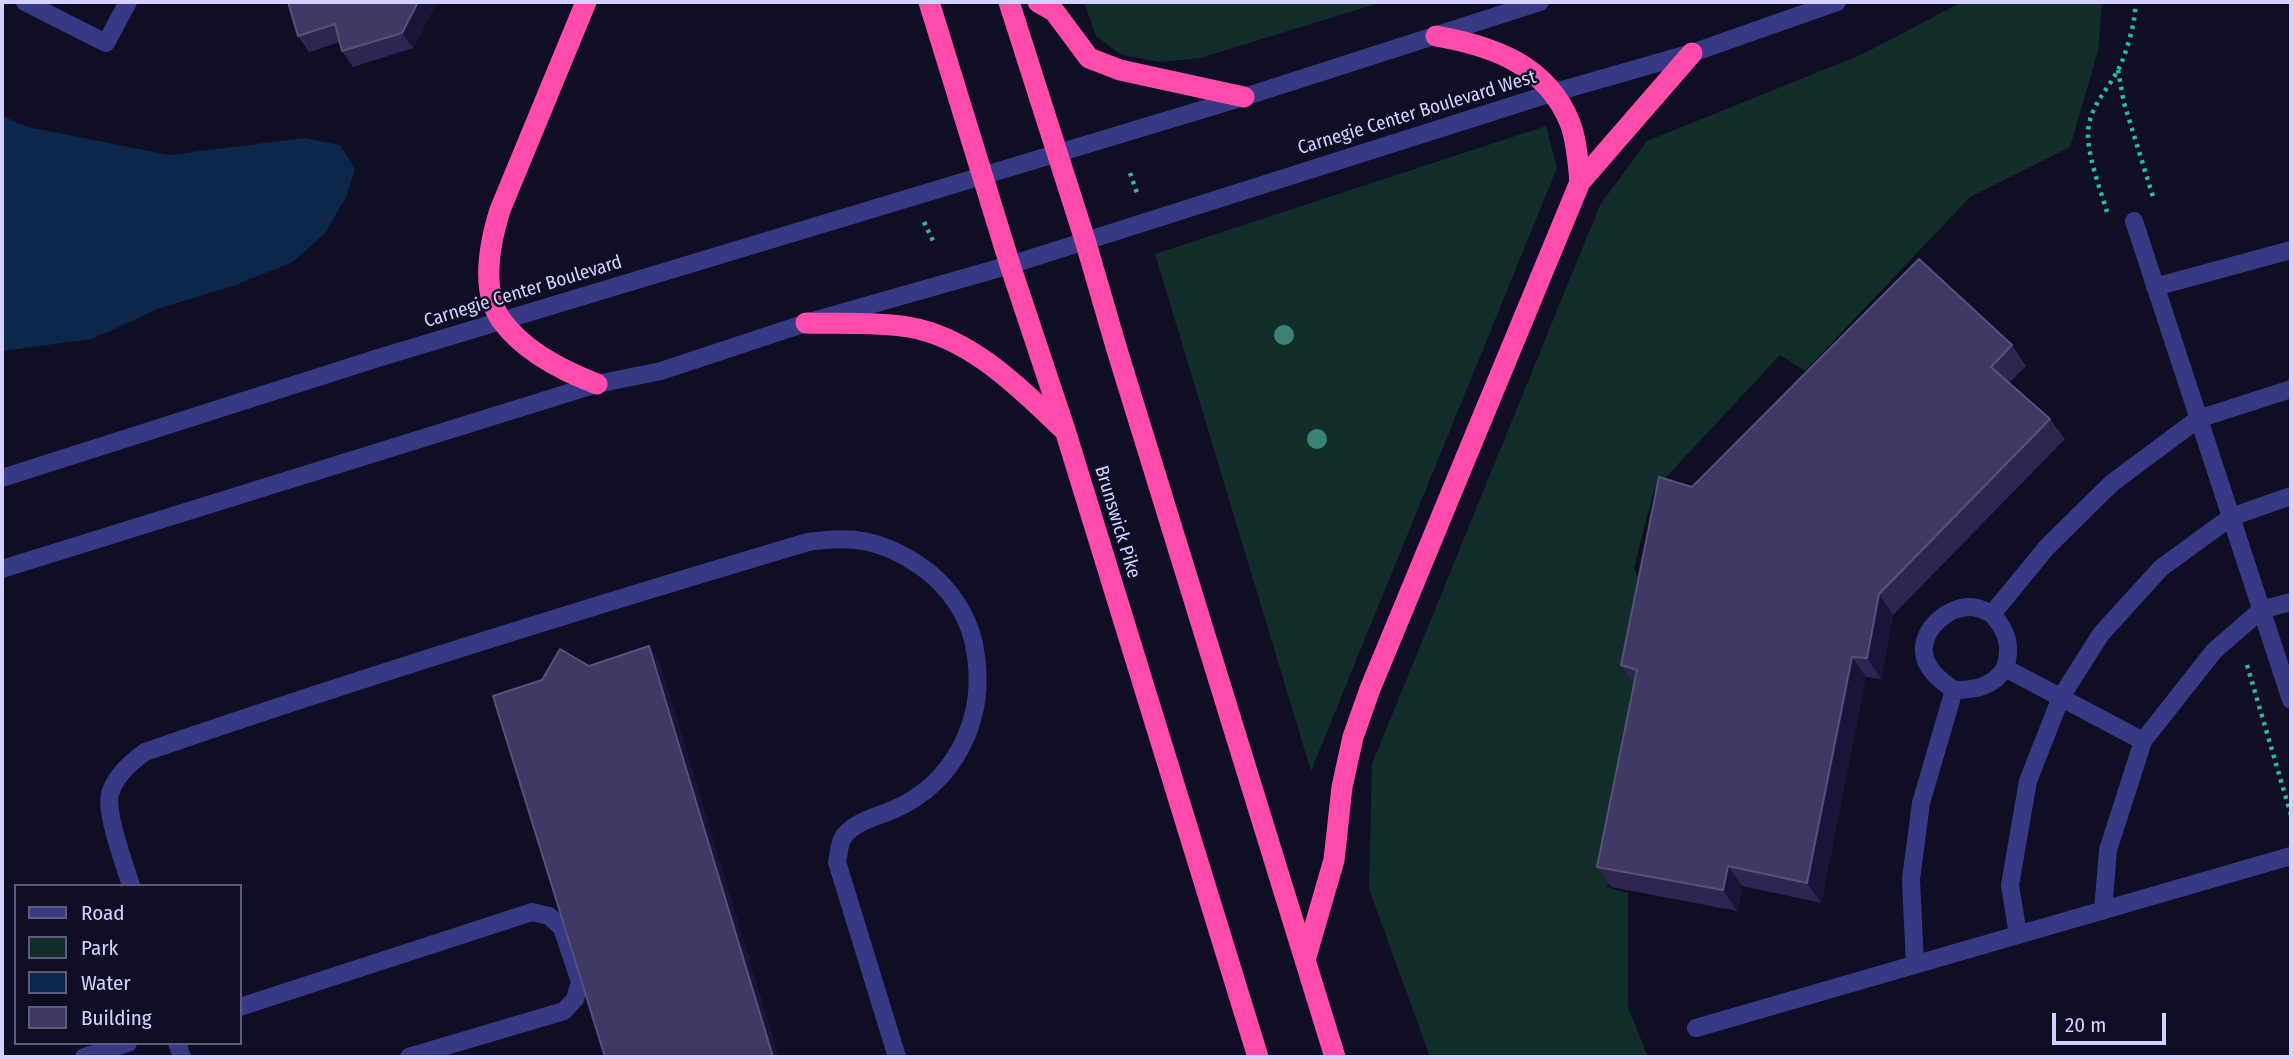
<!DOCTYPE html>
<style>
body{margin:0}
#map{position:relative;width:2293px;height:1059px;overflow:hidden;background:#100e24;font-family:"Fira Sans Condensed",sans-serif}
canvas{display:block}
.frame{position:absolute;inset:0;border:4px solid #d3d1ff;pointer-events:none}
.legend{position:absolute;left:14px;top:884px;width:228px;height:161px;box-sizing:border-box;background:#100e24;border:2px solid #5e5c7c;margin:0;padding:9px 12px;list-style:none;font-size:21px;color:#d3d1ff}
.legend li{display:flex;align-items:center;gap:14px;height:35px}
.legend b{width:35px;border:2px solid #5e5c7c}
.scale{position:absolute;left:2052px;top:1013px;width:114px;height:32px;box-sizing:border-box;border:4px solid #d3d1ff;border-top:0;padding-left:9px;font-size:21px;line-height:24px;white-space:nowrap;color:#d3d1ff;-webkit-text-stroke:5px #100e24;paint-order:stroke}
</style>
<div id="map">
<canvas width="2293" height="1059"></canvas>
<div class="frame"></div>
<ul class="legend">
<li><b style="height:9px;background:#383984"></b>Road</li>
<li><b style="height:19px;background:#112e2b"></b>Park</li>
<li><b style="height:19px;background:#0c274a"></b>Water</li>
<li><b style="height:19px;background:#3e3865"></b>Building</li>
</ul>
<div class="scale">20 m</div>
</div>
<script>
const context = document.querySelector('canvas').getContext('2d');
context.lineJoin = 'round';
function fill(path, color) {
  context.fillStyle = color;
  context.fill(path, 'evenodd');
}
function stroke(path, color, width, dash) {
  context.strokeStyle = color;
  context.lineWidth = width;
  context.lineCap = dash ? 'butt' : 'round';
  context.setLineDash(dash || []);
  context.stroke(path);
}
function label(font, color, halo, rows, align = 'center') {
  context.font = font + ' "Fira Sans Condensed",sans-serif';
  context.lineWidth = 5;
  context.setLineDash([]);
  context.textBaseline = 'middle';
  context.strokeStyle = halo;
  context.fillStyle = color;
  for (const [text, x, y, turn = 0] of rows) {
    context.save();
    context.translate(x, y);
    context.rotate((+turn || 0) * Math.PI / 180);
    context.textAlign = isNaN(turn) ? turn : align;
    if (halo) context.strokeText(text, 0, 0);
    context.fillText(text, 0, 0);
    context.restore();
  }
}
fill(new Path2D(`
 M1084,2h298l-182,56 -40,4 -38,-7 -26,-19z
 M1962,2h140l-4,49 -28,96 -100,50 -165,174 -25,-16 -126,135 -20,78 13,36 -14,85 15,3 -41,195 21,6v114l20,50h-218l-61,-168 3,-125 228,-559 47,-64 216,-87z
 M1546,126l11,42 -246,603 -156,-517z`), '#112e2b');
fill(new Path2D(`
 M2,116l26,11 141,28 135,-17 36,7 15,24 -9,28 -21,36 -32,29 -60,24 -73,22 -68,31 -90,12z`), '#0c274a');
stroke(new Path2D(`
 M2118,70l6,33 30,97
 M1130,173l8,23
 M2107,212c-7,-24 -19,-54 -19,-79 1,-26 19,-42 30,-63 8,-15 19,-52 17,-68
 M924,222l10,21
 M2247,665l44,150`), '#2cb8a7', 4.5, [3.5, 5]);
stroke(new Path2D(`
 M25,2l81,41 22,-41
 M2134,221l157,479
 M2155,287l136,-37
 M2,478l373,-119 869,-262 296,-95
 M2,569l595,-185 64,-13 145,-48 204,-58 542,-172 140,-40 145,-51
 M1992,614c15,17 20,32 13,54l138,73
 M1954,690c21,0 39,-3 51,-22
 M131,886c-6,-21 -26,-73 -21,-92 5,-18 21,-32 35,-42 220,-76 441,-144 663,-210 44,-7 74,-2 111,23 31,21 53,54 57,91 9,64 -21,126 -81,153 -18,8 -38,11 -51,27 -5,6 -5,18 -7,26l60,195
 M2103,911l5,-61 35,-109 71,-90 47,-41 30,-8
 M2018,935l-8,-50 18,-104 33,-84 40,-63 60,-66 70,-51 60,-21
 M1915,965l-4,-86 10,-76 33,-113c-13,-9 -29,-21 -30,-38 -2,-24 25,-46 47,-45 7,0 15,4 21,7l55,-67 65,-64 86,-64 93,-30
 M240,1007l292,-95 17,4 13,12 18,54 -5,17 -11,12 -155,46
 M1696,1028l595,-172
 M177,1043l5,14
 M84,1057l44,-14`), '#383984', 18);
stroke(new Path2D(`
 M586,2l-86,208c-10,32 -20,81 2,111 22,30 61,50 95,63
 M929,2l81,263 55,165 193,627
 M1009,2l76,238 32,110 218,707
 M1038,2l16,9 35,47 31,12 124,27
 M1436,36c57,10 111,29 134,87 7,18 8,40 10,59
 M806,323c32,1 72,-1 102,4 62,10 112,61 155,102
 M1305,960l29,-100 8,-73 11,-50 17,-48 210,-507 112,-129`), '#ff4cac', 21);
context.fillStyle = '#398375';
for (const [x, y] of [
 [1284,335],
 [1317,439]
]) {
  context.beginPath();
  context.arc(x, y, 10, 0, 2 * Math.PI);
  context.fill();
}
fill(new Path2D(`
 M288,2h149l-24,46 -60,19 -11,-16 -2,-9 -31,10 -11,-16z
 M2012,345l14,21 -17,17 41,36 15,20 -172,176 -12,64 -15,-2 -45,226 -79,-17 -5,25 -126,-24 -14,-20 37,-184 -13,-18 71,-178z`), '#2d2652');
fill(new Path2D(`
 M418,2h19l-24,46 -11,-15z
 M1879,594l14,21 -12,64 -14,-21z
 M649,646l11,16 119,395h-6z
 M1852,657l14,20 -45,226 -14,-20z
 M1728,866l14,20 -5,25 -14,-21z`), '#1a1538');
const building = new Path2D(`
 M288,2h130l-16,31 -60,18 -7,-27 -37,12z
 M1919,259l93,86 -21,22 59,52 -171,175 -12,64 -15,-1 -45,226 -79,-17 -5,24 -126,-23 40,-197 -16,-5 38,-188 33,10z
 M649,646l124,411h-168l-112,-361 49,-16 18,-31 29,17z`);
fill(building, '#3e3865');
stroke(building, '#56507d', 2);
label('19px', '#d3d1ff', '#100e24', [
 ["Carnegie Center Boulevard West",1417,113,-17],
 ["Carnegie Center Boulevard",523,292,-17],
 ["Brunswick Pike",1117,522,73]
]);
</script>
